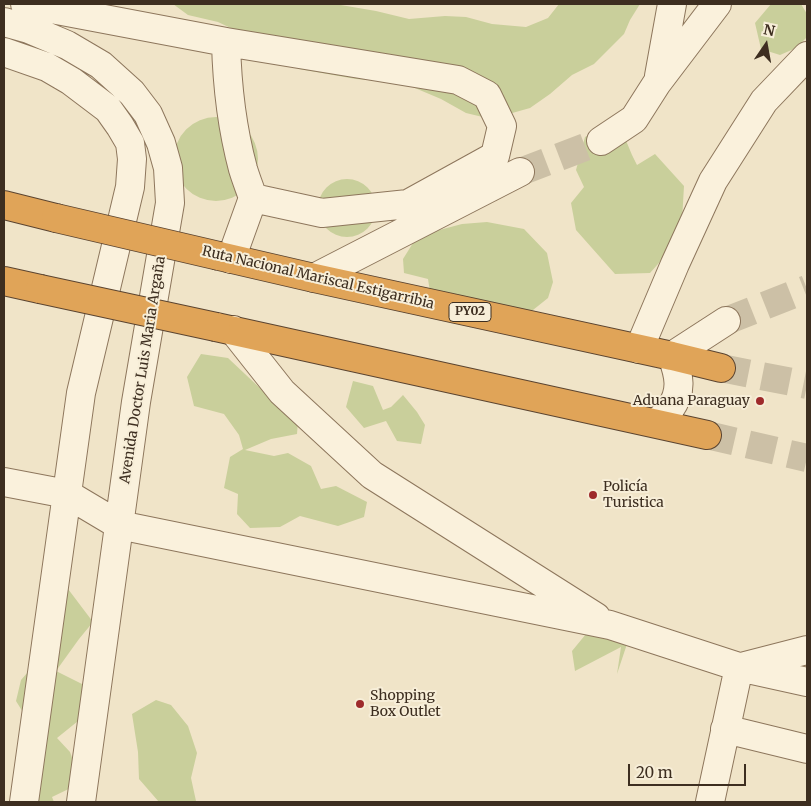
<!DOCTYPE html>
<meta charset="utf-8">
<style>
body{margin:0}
#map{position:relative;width:811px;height:806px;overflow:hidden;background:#f0e4c8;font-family:Merriweather,serif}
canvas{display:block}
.frame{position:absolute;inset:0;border:5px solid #3d2e20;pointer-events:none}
.north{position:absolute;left:741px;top:20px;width:50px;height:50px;-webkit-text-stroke:4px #f7eed8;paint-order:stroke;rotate:12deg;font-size:14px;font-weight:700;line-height:20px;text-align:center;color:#3d2e20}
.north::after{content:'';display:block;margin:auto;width:18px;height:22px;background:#3d2e20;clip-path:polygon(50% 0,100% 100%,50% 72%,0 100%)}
.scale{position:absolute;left:628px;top:764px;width:118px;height:22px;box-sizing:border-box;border:2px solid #3d2e20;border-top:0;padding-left:6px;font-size:15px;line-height:18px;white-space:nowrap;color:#3d2e20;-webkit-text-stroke:4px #f7eed8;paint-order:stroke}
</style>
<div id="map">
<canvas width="811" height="806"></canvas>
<div class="frame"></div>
<div class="north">N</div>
<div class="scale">20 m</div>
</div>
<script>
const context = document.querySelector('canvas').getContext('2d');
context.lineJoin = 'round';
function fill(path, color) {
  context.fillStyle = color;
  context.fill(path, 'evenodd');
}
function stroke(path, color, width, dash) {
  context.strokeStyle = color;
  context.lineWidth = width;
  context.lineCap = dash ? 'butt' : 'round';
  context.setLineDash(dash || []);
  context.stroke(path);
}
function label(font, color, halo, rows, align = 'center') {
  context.font = font + ' Merriweather,serif';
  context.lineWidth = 4;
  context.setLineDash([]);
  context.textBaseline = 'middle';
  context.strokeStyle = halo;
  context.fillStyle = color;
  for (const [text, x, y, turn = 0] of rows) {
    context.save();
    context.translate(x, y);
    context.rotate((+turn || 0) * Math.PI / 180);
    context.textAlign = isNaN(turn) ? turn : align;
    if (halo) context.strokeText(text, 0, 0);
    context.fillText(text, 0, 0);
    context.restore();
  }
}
fill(new Path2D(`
 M173,4h162l41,7 33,8 36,-3 21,1 26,7 34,3 22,-9 11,-14h81l-10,16 -6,14 -30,30 -22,11 -22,19 -20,14 -39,11 -25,-6 -25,-14 -38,-16 -47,-4 -57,-10 -37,-29 -25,-9 -19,-9 -30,-7z
 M771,4h30l6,10v23l-11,11 -16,7 -19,-6 -6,-26z
 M174 159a42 42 0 1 1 84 0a42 42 0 1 1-84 0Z
 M617,119l15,36 5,10 18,-11 29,32 -3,52 -31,35 -35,1 -39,-44 -5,-27 13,-16 -8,-17 9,-33z
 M318 208a29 29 0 1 1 58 0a29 29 0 1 1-58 0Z
 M487,222l37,7 23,24 6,29 -5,16 -20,16 -96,-9 -4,-26 -24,-6 -1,-14 10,-16 15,-10 34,-9z
 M201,354l27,4 34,32 37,18 -2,26 -26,5 -26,11 29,6 14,-3 23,13 10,23 15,-3 31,16 -3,15 -26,9 -38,-10 -20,11 -30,1 -13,-14 1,-20 -14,-6 6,-31 13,-8 -4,-14 -15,-21 -30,-8 -7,-29z
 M353,381l20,5 10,24 8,-3 12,-12 14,17 8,13 -4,19 -24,-3 -11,-20 -22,7 -18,-21z
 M65,585l28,37 -14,17 -23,32 26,13 6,29 -31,25 13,14 11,31 -29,14 2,5h-40l20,-72 -18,-29 5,-21 13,-15z
 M586,634l41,10 -10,30 4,-27 -46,24 -3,-20z
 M156,700l15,5 17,21 9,27 -6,25 5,23 -1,1h-36l-20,-23 -1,-27 -6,-38z`), '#c9cf9b');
stroke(new Path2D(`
 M520,172l81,-31
 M726,321l81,-32`), '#ccc0a6', 28, [28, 14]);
stroke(new Path2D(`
 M721,368l86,17
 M707,435l100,23`), '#ccc0a6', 28, [28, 14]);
const minor = new Path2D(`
 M25,4l201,38 232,38 29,15 15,31 -7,30 -87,48 -86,9 -69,-15c-3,-9 -7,-19 -10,-29 -11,-41 -16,-84 -17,-127
 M4,22l25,7 38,16 34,20 31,28 16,21 13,29 7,25 2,35 -34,199 -55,400
 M4,52l43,15 24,14 37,28 12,17 10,17 2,16 -2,28 -49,206 -57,409
 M659,76l13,-72
 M601,141l33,-22 23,-36 60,-79
 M231,259l22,-61
 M314,278l206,-106
 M233,330l49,62 90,83 224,142
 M639,349l36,-85 38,-83 51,-80 43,-45
 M656,423c4,-4 11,-8 14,-14 13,-18 9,-34 2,-53l54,-35
 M4,482l63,12 52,31 491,100 129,42 68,15
 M745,666l62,-16
 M725,729l82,20
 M710,802l29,-135`);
const highway = new Path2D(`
 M4,205l52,13
 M219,256l95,22 358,78 49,12
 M4,281l36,8
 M216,327l491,108`);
stroke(minor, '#8d765c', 30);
stroke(highway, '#5b4430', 30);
stroke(minor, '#faf1dc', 28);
stroke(highway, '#e0a458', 28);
const highwayBridge = new Path2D(`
 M56,218l163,38
 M40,289l176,38`);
stroke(highwayBridge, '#5b4430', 30, []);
stroke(highwayBridge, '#e0a458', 28);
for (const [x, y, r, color] of [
 [760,401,5,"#9e2a2b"],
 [593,495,5,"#9e2a2b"],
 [360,704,5,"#9e2a2b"]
]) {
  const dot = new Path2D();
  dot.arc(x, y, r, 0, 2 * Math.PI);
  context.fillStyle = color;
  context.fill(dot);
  stroke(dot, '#f7eed8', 2);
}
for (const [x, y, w] of [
 [470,312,42]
]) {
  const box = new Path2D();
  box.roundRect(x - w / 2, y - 9.5, w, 19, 4);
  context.fillStyle = '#f7eed8';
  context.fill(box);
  stroke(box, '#3d2e20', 1);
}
label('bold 12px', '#3d2e20', null, [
 ["PY02",470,312]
]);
label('14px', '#3d2e20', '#f7eed8', [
 ["Ruta Nacional Mariscal Estigarribia",318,278,13],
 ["Avenida Doctor Luis Maria Argaña",143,370,-81]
]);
label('14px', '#3d2e20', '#f7eed8', [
 ["Aduana Paraguay",750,401,"right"],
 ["Policía",603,487],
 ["Turistica",603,503],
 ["Shopping",370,696],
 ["Box Outlet",370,712]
], 'left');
</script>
